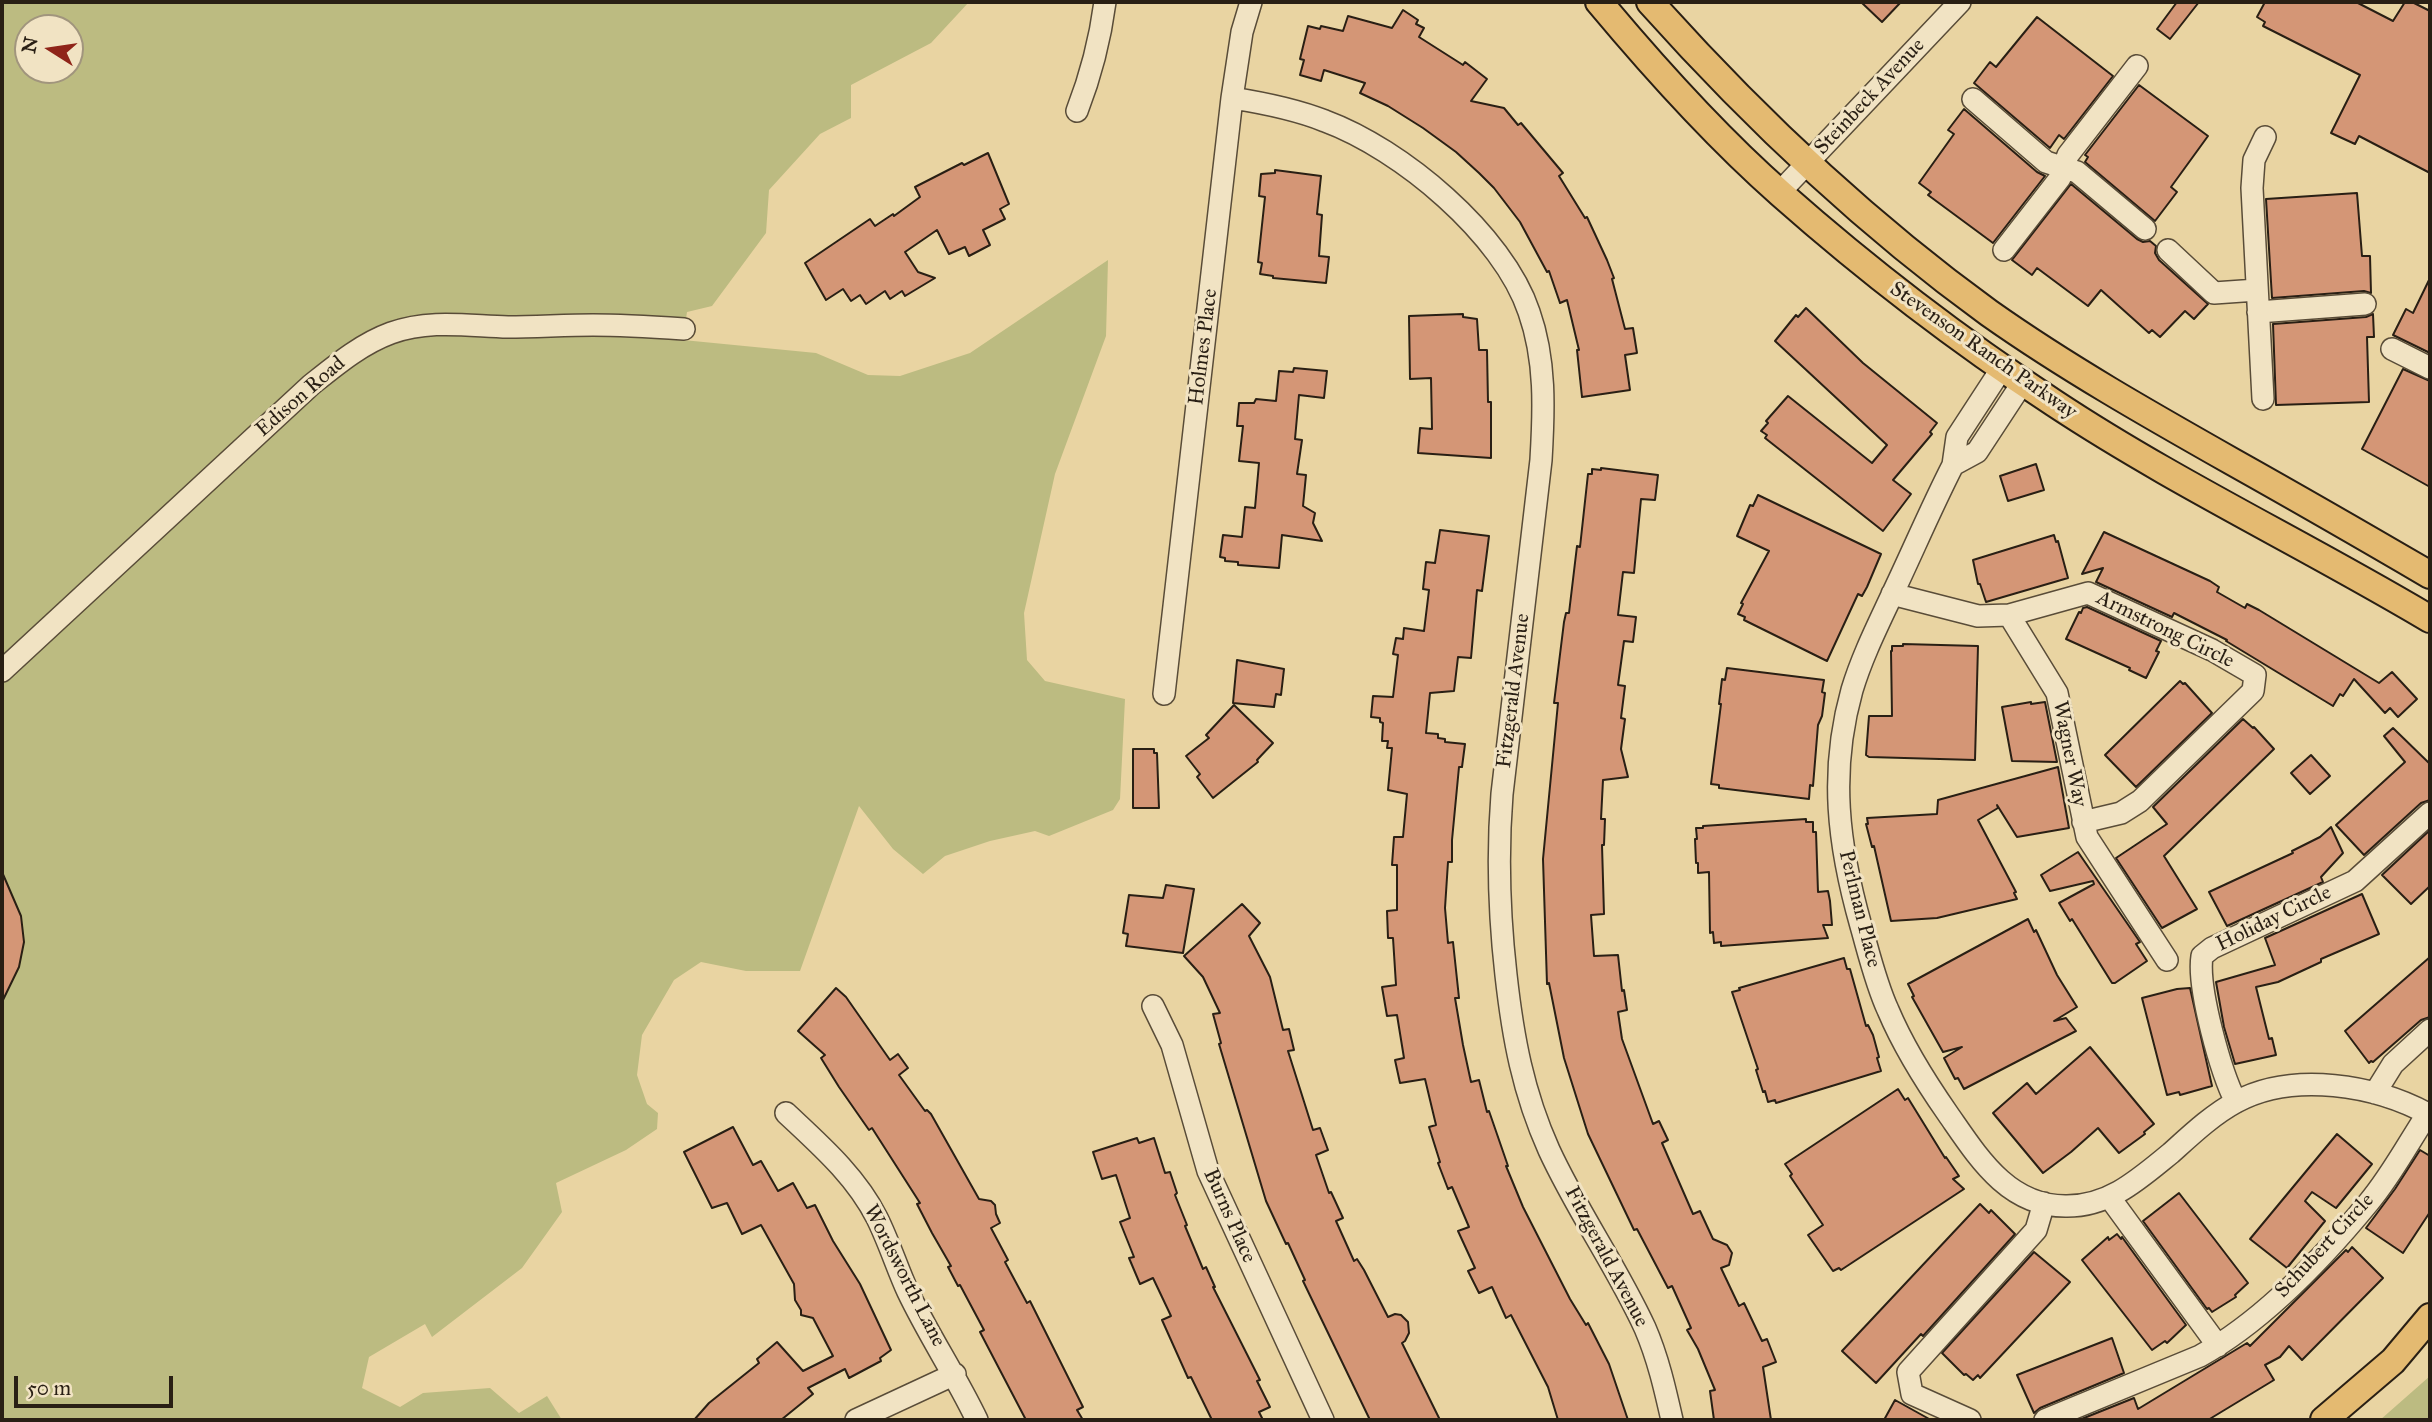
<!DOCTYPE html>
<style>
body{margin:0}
#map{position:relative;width:2432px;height:1422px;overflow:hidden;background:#e9d4a2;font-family:"IM FELL Great Primer",serif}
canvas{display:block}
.frame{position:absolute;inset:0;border:4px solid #291f14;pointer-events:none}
.north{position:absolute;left:14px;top:14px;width:70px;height:70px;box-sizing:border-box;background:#f1e3c3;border:2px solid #a1957d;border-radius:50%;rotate:282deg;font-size:19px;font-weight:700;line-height:28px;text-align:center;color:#291f14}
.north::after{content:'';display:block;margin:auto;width:24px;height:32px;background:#8f2418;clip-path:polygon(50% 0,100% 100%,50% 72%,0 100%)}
.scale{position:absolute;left:14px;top:1376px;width:159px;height:32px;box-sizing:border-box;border:4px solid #291f14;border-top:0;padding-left:9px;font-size:21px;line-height:24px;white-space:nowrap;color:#291f14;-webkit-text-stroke:5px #f1e3c3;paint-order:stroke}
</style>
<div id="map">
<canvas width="2432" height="1422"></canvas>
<div class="frame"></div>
<div class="north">N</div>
<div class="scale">50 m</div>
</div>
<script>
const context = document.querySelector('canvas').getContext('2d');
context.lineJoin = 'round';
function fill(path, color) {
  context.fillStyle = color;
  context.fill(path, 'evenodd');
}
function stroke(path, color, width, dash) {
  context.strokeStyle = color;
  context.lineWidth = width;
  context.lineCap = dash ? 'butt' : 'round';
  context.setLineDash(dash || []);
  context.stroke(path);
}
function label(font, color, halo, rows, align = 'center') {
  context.font = font + ' "IM FELL Great Primer",serif';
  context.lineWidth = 6;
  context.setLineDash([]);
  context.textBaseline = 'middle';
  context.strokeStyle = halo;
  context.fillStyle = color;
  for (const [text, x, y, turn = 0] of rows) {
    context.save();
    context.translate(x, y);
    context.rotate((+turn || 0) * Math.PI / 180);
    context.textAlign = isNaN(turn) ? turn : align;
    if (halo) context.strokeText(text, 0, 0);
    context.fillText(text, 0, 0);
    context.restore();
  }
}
fill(new Path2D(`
 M2,2h967l-38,41 -80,42v33l-31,16 -51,56 -3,43 -54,73 -25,6 -4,28 133,13 52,22 32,1 70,-23 138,-93 -2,76 -51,138 -31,139 3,47 18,21 80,18 -5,100 -7,11 -64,26 -14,-5 -45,10 -45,15 -22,18 -30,-25 -34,-43 -59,165h-54l-45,-9 -27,18 -32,55 -5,40 10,29 11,9 -1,16 -31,21 -70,33 6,29 -40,56 -90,69 -7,-13 -56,33 -7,31 38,19 23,-14 67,-5 29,25 28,-17 15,24h-560zM28,28h42v42h-42z
 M2430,1376v44h-50z`), '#bcbb81');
const building = new Path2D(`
 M1861,2h40l-19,20z
 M2177,2h22l-29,37 -13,-10z
 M2265,2h91l37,19 12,-19h7l18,9v162l-71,-37 -4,8 -24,-11 29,-58 -97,-49 2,-4 -8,-5z
 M1403,10l15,10 -2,4 8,4 -5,9 44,28 2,-3 22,17 -16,22 33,7 14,17 3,-2 42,50 -4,3 26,42 2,-1 20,43 7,18 -2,1 13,50 8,-1 4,25 -12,2 5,35 -48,7 -5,-47h2l-12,-50 -7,3 -11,-32 -2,1 -27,-50 -26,-34 -15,-15 -23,-21 -33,-24 -35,-22 -28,-13 5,-10 -41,-13 -3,11 -21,-6 4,-15 -4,-1 8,-33 12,3 1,-3 22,5 5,-15 44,12z
 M2037,17l76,59 -49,63 -5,-4 -9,13 -76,-65 16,-21 6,5z
 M2139,85l69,51 -37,51 6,5 -22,29 -70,-59 3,-5 -3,-2z
 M1964,109l73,63 8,4 -52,67 -65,-48 3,-3 -12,-9 35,-49 -6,-4z
 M988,153l21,51 -9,5 5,10 -22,11 7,15 -21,11 -4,-9 -16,7 -12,-24 -32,22 13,20 17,6 -30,18 -3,-5 -12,8 -5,-8 -19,13 -6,-9 -9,6 -8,-12 -17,11 -21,-37 65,-44 5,7 18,-12 1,2 26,-19 -5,-10 47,-24 2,2z
 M1275,170l46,6 -4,38 5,1 -3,41 10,1 -3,26 -53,-5v-2l-13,-2 2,-11 -4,-1 7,-65 -6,-1 2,-22 14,-1z
 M2071,184l66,55 6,3 7,-1 6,5 -1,7 4,7 49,44 -14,15 -9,-8 -25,26 -8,-7 -3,3 -48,-43 -13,16 -51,-38 -5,7 -20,-15z
 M2357,193l5,63h8l1,37 -7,-2 -92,7 -6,-99z
 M2430,278v75l-37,-18 13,-26 7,4z
 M1806,308l57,55 74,60 -7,9 2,2 -39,46 18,14 -28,37 -118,-93 2,-3 -6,-4 7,-8 -2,-2 22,-25 84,67 15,-18 -112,-104 21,-26 2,2z
 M1463,314v3l14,2 2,31h8l1,52h3v56l-73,-5 2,-25 12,1 -1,-51 -21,1 -1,-63z
 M2373,314l1,23h-7l2,65 -93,3 -3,-81 93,-7z
 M1294,368l33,3 -3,27 -25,-3 -4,44 7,1 -5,34 9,1 -3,31 12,7 -2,10 9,18 -40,-6 -3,33 -41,-3v-3l-13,-1v-3l-5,-1 3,-22 19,2 3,-30 10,1 4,-45 -20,-2 4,-35h-6l2,-23h15l2,-4 20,2 3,-30 14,1z
 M2403,369l27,12v106l-68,-38z
 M2036,464l8,26 -36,11 -8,-25z
 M1601,468l57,7 -3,25 -14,-1 -7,74 -11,-1 -5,43 18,2 -3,25 -9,-1 -6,44 7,1 -4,32 4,1 -4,30 7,28 -25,3 -2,39h4l-1,26h-2l2,69 -13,1 3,41 24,-1 4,36 2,-1 3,20 -9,2 4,27 31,85 6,-3 9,19 -6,3 31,71 7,-3 13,28 14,6 5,8 -3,12 -8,3 18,38 5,-3 18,38 5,-2 9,23 -13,5 8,53h-57l-4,-29 5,-1 -17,-41 -11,-19 4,-2 -19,-42 -4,2 -31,-59 -3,1 -46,-96 -24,-76 -15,-75 -2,1 -4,-125 15,-156h-4l10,-81 2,-9h3l8,-67 3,1 8,-73h4v-5l9,1z
 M1758,495l123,59 -14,33 -5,9 -4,-2 -31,67 -83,-41 1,-3 -7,-3 5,-10 -2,-1 28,-52 -32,-15 13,-31 3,1z
 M1440,530l49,6 -7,55 -5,-1 -6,68 -13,-1 -4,34 -24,2 -4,40 12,1v4l7,1v3l20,2 -3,23h-3l-7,73v22h-4l-3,46 3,35 5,-1 6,56h-4l8,47 8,37 8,-2 8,32 2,-1 19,55h-2l17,41 47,92 16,26 2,-2 21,41 19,56h-70l-10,-33 -37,-72 -5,3 -14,-31 -13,6 -11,-22 7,-3 -17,-37 11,-4 -17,-40 -4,2 -10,-26 2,-1 -11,-35 7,-2 -11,-46 -25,4 -5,-23 9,-2 -7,-43 -10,1 -5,-29 14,-2 -3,-47h-5l-1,-27 10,-1v-45h-5l2,-28h9l4,-43 -19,-4 4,-42h-5l1,-7h-6l1,-18 -3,-1v-4l-9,-1 2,-21 20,1 5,-42 -5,-1 3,-16 7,1 1,-11 20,3 5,-41 -6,-1 3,-27 9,1z
 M2104,532l106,49 9,6 -2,5 28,16 2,-4 12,6 120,73 13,-11 25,27 -19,18 -8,-9 -5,5 -31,-34 -11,17 -3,-2 -7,12 -107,-65 1,-1 -53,-27 -2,4 -76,-35 7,-14 -21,6z
 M2054,535l2,7 2,-1 10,37 -82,24 -6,-18h-2l-5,-24z
 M2087,607l74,34 -5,10 3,1 -13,26 -17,-8 1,-2 -64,-29 13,-27 2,1 2,-5z
 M1903,644l75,2 -3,114 -106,-3 -3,-2 3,-39h23l-1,-65h1v-5h11z
 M1237,660l47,9 -3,26 -5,-1 -2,13 -41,-4z
 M1727,668l97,12 -2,12 3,1 -3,23 -4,9 -5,61 -3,-1 -1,14 -90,-11v-3l-8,-1 10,-80h-2l3,-25 3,1z
 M2180,681l3,3 2,-1 27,30 -76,74 -31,-32z
 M2031,702v2l14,-2 12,60 -45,-1 -10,-54z
 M1234,705l39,38 -16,17 1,2 -45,36 -16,-21 3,-3 -14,-18 23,-18 -3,-3z
 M2243,719l10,9 1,-1 20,22 -110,107 33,53 -35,19 -46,-70 51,-34 -14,-17z
 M2393,728l37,36v36l-9,3 -57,52 -28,-30 69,-63 -21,-26z
 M1133,749h21v4h3l2,55h-26z
 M2311,755l19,21 -20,18 -19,-21z
 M2058,767l11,61 -52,9 -20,-32 1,3 -20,12 38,72 -2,1 3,6 -80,19 -46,3 -17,-75 -2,1 -6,-23h2l-1,-6 70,-4 1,-14z
 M1806,819v3h7v10h3l2,60 10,-1 2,10 2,24h-9l5,13 -107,8v-4l-7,1 -1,-11 -3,1 -1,-61 -11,1v-10h-2l-1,-24h2l-1,-11h7v-2z
 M2331,827l12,26 -22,24 2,5 -96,44 -18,-34 84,-39 -1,-2 28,-14z
 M2430,830v56l-19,18 -29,-29z
 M2078,852l62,90 -4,2 11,17 -32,22h-3l-40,-64 -2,2 -11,-18 35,-19 -1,-3 -43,10 -9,-16z
 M2,872l19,44 3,26 -5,25 -17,35z
 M1166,885l28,4 -11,64 -57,-7 2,-12 -5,-1 6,-38 34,3z
 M2362,894l17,40 -58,25v3l-43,20 -22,5 13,52 3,-1 4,17 -41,9 -11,-37 -8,-45 59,-17 -10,-27z
 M1242,904l18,19 -11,13 21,41 13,53 6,-1 5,21 -6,1 25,79 7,-2 8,22 -12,5 13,38 2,-1 12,26 -7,3 18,40 3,-2 7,11 24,47 7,-3 6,1 7,7 1,11 -4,8 -3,2 38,77h-70l-67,-139 2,-1 -17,-37 -2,1 -20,-43 -47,-157 2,-1 -8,-29 7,-1 -17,-36 -19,-21z
 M2028,919l6,13 2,-2 21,45 20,32 -23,14 12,-3 10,13 -112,58 -6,-11 -3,1 -11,-21 18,-11 -19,5 -31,-55 2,-1 -6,-12z
 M2430,957v60l-9,3 -48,42 -2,-1 -2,2 -24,-32z
 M1844,958l3,11h3l16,57 2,-1 5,10 6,22 -2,1 4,13 -105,32 -1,-3 -7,2 -3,-11 -2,1 -7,-22 2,-1 -26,-77 8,-2 -1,-2z
 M836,988l10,9 44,63 8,-6 10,14 -9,7 26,36 2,-1 4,4 48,85 12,2 4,4 1,9 4,9 -9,5 17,32 -3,2 22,41 3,-2 53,106 -6,3 6,10h-57l-46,-88 4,-2 -24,-45 -2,1 -10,-19 3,-1 -19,-33 -15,-29 3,-1 -48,-75 -3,2 -30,-43 -18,-29 4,-3 -27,-24z
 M2190,988l22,98 -32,9 -1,-3 -12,3 -25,-97 35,-9z
 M2090,1047l64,77 -10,8 1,2 -26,19 -21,-25 -27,24 -28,21 -50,-60 34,-30 9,11z
 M1898,1089l7,11 3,-2 37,60 1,-1 13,19 -6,3 11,10 -123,81 -2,-2 -6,3 -25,-36 15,-10 -33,-49 2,-2 -7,-10z
 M733,1127l20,38 8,-4 17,30 15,-8 14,25 8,-3 18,36 27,43 31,66 -11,8 1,3 -32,17 -4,-9 -37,19 5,6 -32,26h-87l15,-17 50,-40 -2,-4 20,-17 26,29 30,-15 -20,-38 -12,-3v-5l-6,-10 -1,-16 -33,-59 -19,9 -15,-31 -15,5 -28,-56z
 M2337,1134l35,30 -36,44 -24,-16 -7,9 20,20 -38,47 -37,-29z
 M1137,1138l2,5 15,-5 11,35 5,-1 7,21 -2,2 12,30 -2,1 18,43 3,-2 9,20h-2l47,93 -3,1 13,26 -11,5 4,8h-51l-21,-43 -3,1 -26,-58 9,-4 -18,-38 -13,6 -11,-26 5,-1 -14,-35 10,-4 -14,-43 -14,4 -9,-27z
 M2420,1150l10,6v56l-27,41 -37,-25 29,-39z
 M2179,1193l69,90 -13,12 1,2 -24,15 -3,-4 -2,1 -64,-88z
 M1980,1204l9,9 2,-3 24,24 -92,102 -2,-2 -45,49 -34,-32z
 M2117,1234l4,5 1,-2 64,88 -19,18 -2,-2 -13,9 -70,-90 26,-23 1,3z
 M2352,1247l31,31 -81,82 -13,-14 -9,11 -15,8 9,15 -66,40h-129l55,-22 4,11 109,-66 3,3 96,-96 2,2z
 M2034,1252l36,30 -90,96 -2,-3 -5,5 -7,-6 -2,1 -22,-22z
 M2112,1338l12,35 -84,35 -6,5 -17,-38z
 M1895,1400l36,20h-47z`);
fill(building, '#d49676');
stroke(building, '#291f14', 2);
const minor = new Path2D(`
 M1232,98c32,5 63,11 93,23 76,28 178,113 204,191 17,48 15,98 12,148l-39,334c-5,62 -3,119 4,181 7,63 17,117 43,175 28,61 68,117 96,178 13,30 20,61 27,92
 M1973,99l73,63 31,10 68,57
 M1077,111c14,-36 23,-71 28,-109
 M1779,193l181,-191
 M2004,250l56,-72 8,-23 69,-89
 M2168,250l46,43 43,-3
 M2258,312l107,-8
 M2392,349l38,19
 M2002,368l-45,69 -4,28c-22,43 -41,88 -62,132 -14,30 -29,60 -39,93 -23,82 -14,155 9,236 8,28 15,58 27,84 16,38 37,71 60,104 30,43 60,93 119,92 43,0 72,-27 104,-53 20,-18 41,-38 65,-51 57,-31 140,-17 194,13
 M2263,399l-11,-211 2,-28 11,-23
 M1953,465l24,-13 46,-70
 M1892,594l86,22 31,-1 48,78 30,144 80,123
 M2009,615l79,-22 124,57 43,25 -2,16 -113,110 -19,12 -38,9
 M2,671l309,-286c25,-20 50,-41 80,-52 39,-14 77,-7 117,-6 28,0 57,-2 85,-2 31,0 61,2 91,4
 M1164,694l68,-596 10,-66 9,-30
 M1153,1006l19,39 36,126 115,249
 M2375,1093l18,-29 37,-34
 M2236,1102c-15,-29 -39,-114 -34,-146l10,-8 143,-67 75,-68
 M786,1113c33,31 70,63 91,105 12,24 20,50 31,74 21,44 48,84 69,128
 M2110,1198l108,148
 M856,1420l99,-46
 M1970,1420l-58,-26 -4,-22 128,-142 8,-27
 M2045,1420l155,-64c63,-35 123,-98 169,-154 22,-26 40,-60 59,-89`);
const major = new Path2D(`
 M1599,2c56,67 116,134 182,192 86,76 177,146 273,209 121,80 252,142 376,216
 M1650,2c102,114 215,221 339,311 78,55 161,102 244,149 66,37 132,75 197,113
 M2324,1420l69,-59 37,-44`);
stroke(minor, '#594c38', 24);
stroke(major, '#291f14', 30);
stroke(minor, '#f1e3c3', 21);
stroke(major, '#e4ba71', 26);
label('21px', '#291f14', '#f1e3c3', [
 ["Steinbeck Avenue",1870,97,-47],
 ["Holmes Place",1204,347,-83],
 ["Stevenson Ranch Parkway",1983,351,35],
 ["Edison Road",301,397,-41],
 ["Armstrong Circle",2165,630,26],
 ["Fitzgerald Avenue",1514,691,-83],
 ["Wagner Way",2069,754,79],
 ["Perlman Place",1859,909,76],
 ["Holiday Circle",2274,919,-26],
 ["Burns Place",1229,1216,66],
 ["Schubert Circle",2325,1246,-47],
 ["Fitzgerald Avenue",1606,1257,62],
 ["Wordsworth Lane",904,1276,63]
]);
</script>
